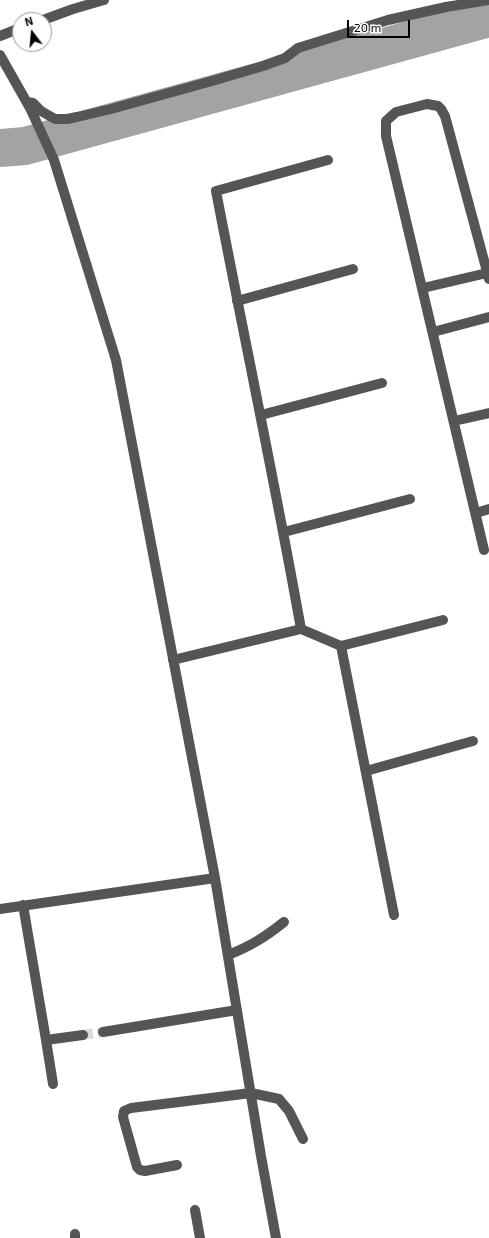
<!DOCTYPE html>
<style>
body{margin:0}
#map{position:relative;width:489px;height:1238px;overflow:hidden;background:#fff;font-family:"Exo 2",sans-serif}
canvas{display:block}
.north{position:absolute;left:12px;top:12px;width:40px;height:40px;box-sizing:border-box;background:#fff;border:1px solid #999;border-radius:50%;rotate:344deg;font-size:11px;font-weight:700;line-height:16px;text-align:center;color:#000}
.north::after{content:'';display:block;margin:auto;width:14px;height:18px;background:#000;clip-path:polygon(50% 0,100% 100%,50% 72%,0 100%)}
.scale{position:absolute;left:347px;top:20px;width:63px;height:18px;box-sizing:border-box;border:2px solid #000;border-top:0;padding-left:5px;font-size:12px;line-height:14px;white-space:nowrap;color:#000;-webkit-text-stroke:3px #fff;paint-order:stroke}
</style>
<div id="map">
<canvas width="489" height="1238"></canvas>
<div class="north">N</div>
<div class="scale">20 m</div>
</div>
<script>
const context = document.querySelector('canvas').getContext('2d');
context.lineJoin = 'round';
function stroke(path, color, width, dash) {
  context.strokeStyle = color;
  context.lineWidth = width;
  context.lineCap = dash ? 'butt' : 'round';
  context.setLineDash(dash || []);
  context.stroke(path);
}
stroke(new Path2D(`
 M0,148l25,-2 464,-128`), '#a3a3a3', 38);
stroke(new Path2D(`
 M83,1035l20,-3`), '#d9d9d9', 10, [10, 5]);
stroke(new Path2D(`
 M43,20l30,-11 31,-9
 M0,36l20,-8
 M0,55l30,53 24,52 62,200 99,518 46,278 15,82
 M27,102l6,1 8,8 14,8h12l10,-2 34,-8 101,-28 51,-15 22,-8 13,-10 90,-28 58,-13 43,-7
 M423,288l64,-15
 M237,301l116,-32
 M433,332l56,-15
 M261,415l121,-32
 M454,421l35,-8
 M476,513l13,-4
 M284,532l126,-33
 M484,550l-98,-414v-15l10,-9 31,-8 11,2 3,3 4,7 44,163
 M301,629l40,17 53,269
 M341,646l102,-26
 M173,660l128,-31c-26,-146 -57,-292 -85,-438l112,-31
 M366,771l107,-30
 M23,905l23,135 37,-5
 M0,909l215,-31
 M228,955c23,-9 37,-18 56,-33
 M103,1032l134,-22
 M46,1040l7,44
 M177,1165l-32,6 -5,-1 -3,-3 -14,-50 1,-6 7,-3 120,-15 28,6 10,12 14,28
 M195,1210l5,28
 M75,1234v4`), '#555', 10);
</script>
